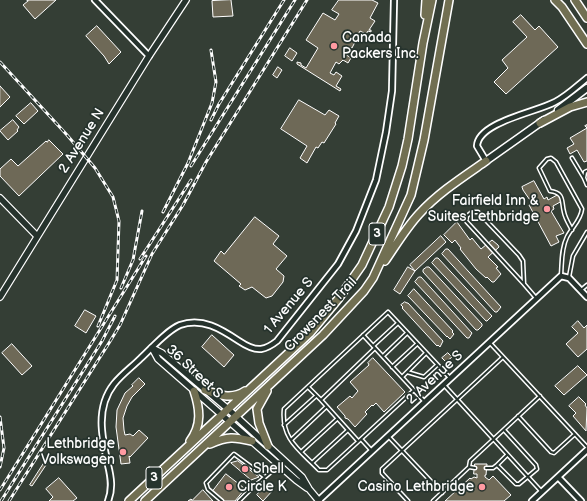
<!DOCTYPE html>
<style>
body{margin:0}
canvas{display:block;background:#343e35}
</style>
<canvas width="587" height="501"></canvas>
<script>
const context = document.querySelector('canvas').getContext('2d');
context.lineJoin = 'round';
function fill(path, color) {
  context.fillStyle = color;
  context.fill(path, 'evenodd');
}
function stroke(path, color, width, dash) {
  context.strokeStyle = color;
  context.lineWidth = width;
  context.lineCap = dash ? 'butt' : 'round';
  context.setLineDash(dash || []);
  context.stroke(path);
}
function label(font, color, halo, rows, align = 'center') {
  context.font = font + ' "Balsamiq Sans",sans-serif';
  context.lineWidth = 3.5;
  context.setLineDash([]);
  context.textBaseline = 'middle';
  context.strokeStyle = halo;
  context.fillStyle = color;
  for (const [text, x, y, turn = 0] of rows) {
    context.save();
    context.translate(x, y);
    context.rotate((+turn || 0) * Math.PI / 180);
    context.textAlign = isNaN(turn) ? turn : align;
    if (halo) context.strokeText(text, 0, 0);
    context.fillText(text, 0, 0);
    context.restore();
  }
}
const building = new Path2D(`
 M27,0h29l-21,19 -12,-14 5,-4z
 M231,0l2,16 -20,1 -1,-16z
 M339,0h33l6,3 -8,15 5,3 -6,9h2v2l-3,-1 -2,3 -6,-3 -6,10 1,1 -3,6 -3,-1 -4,7 6,4 -3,5 -5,-3 -4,4 -3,-2 -6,11 4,2 2,-3 6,4 -6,10 5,3 -1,2 -43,-27v-2l4,1v2l5,3 12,-20 -12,-8 17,-27 12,7 4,-6 -7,-4z
 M521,15l14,15 4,-4 19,21 -52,47 -12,-12 14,-14 -6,-8 25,-23 -14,-15z
 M97,26l24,26 -12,12 -5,-8 -18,-20z
 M290,48l7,5 -5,8 -7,-5z
 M278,67l4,3 -5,8 -4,-3z
 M0,86l10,11 -10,10z
 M299,100l26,15 4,-5 10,6 -4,7 1,1 -12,19 -2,-1 -4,6 -2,-1 -9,16 -7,-5 7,-12 -26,-17z
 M31,103l7,8 -14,13 -8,-8z
 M13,120l6,7 -2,3 1,1 -10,9 -8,-9z
 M587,125v36l-3,1 -7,-12 -7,4 -3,-6 7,-4 -4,-6 17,-10 -2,-2z
 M49,140l14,14 -44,42 -19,-20v-7l11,-10 7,7 28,-25 1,1z
 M534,181l10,18 3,-2 1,3 11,-6 3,7 -9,5 1,3 -3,2 13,22 -8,3 3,6 -8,4 -22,-41 3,-2 -9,-13 -1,-3z
 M255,217l24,19 -6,8 14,12 -11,13 8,7 -1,6 -11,14 -6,2 -14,-11 -7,3 -6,-4 2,-2 -27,-23 7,-10 3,3z
 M457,222l13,18 2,-2 9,11 11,-9 6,5 1,2 -11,10 10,10 -2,1 5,6 -7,8h-2l-5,-5 -1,1 -10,-9 -16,-20 1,-1 -6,-8 -3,3 -8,-8z
 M441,236l5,6 -31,29 -5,-6z
 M446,249h2l53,58 -4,5h-2l-53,-58z
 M436,258h2l54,58 -5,5h-1l-54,-58z
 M408,267l7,4 -15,23 -6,-4z
 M427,267h2l53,57v2l-4,4h-2l-53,-58v-2z
 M419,277h2l51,56 -3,5h-2l-52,-56z
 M414,289l39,42 -1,1 2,2 -4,5 -3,-3v1l-39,-41z
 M405,302l2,1h1l35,38 -3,6 -2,-2 -1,1 -35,-38 1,-1 -2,-2z
 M85,310l11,6 -10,17 -11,-7z
 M578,321l6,7 3,-3v24l-9,8 -12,-13 12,-11 -6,-6z
 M212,335l22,20 -10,12 -22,-20z
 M12,344l20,22 -10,9 -20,-22z
 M448,353l4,4 -6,5 -4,-4z
 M373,358l32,34 -21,20 -8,-9 -3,3 -1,-1 -7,7 2,2 -12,13 -7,-8 -3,-1v-2l-8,-9 13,-11 2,2 6,-7 -8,-9 19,-17 -1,-2z
 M578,366l9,9 -23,20 -9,-9z
 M439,372l3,3 -7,7 -3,-3z
 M139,378l6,6 -13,13 -5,9 -4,12 1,12 1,5 5,-1 3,2 6,-6 9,8 -18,19 -1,-1 1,7 -9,1 -5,-37 1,-17 8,-17 8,-7 -1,-1z
 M579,397l7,7 -1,1 2,3 -1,23 -13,-15 3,-3 -7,-7z
 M46,460l2,2 -16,24 -2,-1z
 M238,461l21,16 -8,3 -20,-17z
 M475,464h12l-1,11h-1v2l4,3 4,-4 18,19 -7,6h-59l25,-23 1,1 3,-2 3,1v-4h-3z
 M226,474l18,14v2l-9,11h-11l-11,-10z
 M59,478l18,20 -4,3h-24l4,-4 -7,-8z
 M268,483l6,6 -11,12 -6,-6z
 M203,490l10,11h-25l3,-2 1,1z`);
fill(building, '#6e6957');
stroke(building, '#fff', 1);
const service = new Path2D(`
 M572,158l12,20
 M587,171l-2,1 -1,6 3,7
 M561,275c1,-12 0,-26 6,-38 5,-10 14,-17 15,-28l-26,-47 -5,-4 -4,1 -8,9 11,23c15,2 11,10 14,21 1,6 5,12 8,18
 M569,277l4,-21 14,-24
 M524,284l-58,-63 1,-5 5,-4h6l41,43 4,6 1,23 12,14
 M581,290l6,-5
 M363,335l62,67
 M490,343l97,104
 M373,346l25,-23
 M383,356l24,-23
 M392,367l25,-23
 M407,372l17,5 13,-12
 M402,377l24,-24
 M444,385l97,106
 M308,387l13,13
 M518,416l33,36 3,1 21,-19
 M284,425l32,-29
 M504,430l32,35 1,4 -18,15h-3l-19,-19 10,-10
 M389,437l53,56
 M361,439l53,-49
 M291,440l35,-33
 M358,441l-37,-41 54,-52
 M371,450l-10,-11 -34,31h-8c-19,-20 -38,-30 -35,-61l104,-97 62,66
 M301,452l36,-33
 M312,463l36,-33
 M469,467l6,1
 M486,468h7l4,-3
 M265,477l13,-11
 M222,501l-14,-12 -2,-6 28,-29 31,23 -17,15 -9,9
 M408,501l-26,-28v-4l121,-112
 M433,501l36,-34 1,-6 70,-65`);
const minor = new Path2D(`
 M95,0l54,56
 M486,161l-9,-15c1,-24 60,-34 78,-44 12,-6 22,-16 32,-24
 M558,477l23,24
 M108,501c5,-12 3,-24 0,-36 -6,-27 -13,-57 6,-81 8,-10 18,-17 27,-26 11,-10 25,-27 39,-33 22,-8 41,4 59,16 6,4 14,9 22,8 6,-1 11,-4 16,-8l61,-77 18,-33 20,-51 10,-48 6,-41 2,-91
 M318,501l243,-225 8,2 18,19
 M532,501l55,-51`);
const tertiary = new Path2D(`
 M0,198l37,38
 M0,297l149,-241 37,-56
 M152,348l10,5 66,56 74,68 7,12 10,12
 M152,348l6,11 138,121 11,8`);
const secondary = new Path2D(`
 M558,110l29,-22
 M486,161l58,-41`);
const trunk = new Path2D(`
 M555,0l7,7 25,37
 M575,0l12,18
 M425,15l1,-15
 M540,123l30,-16 17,-5
 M385,261c11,-16 21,-33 34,-47 19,-21 44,-37 67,-53
 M205,390c13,5 27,10 40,1
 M267,391l-10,18 2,14 9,23
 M190,441c12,-16 10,-32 4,-50
 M210,444c18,-8 24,-7 42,-3
 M129,501l181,-168 29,-35 23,-33 27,-58 13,-41 6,-27 15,-96 9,-43
 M145,501l178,-166 41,-44 9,-13 38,-83 13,-55 25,-140`);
stroke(service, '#fff', 5);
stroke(minor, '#fff', 8);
stroke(tertiary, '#fff', 8);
stroke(secondary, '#fff', 9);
stroke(trunk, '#fff', 10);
stroke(service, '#26332d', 2);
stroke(minor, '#26332d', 4.5);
stroke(tertiary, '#26332d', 5.5);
stroke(secondary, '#26332d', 6);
stroke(trunk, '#716f52', 7);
const rail = new Path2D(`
 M0,62l67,73 28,33 18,29 6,24 -2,59 -19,46
 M211,120l8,-16 65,-104
 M191,166l104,-166
 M163,212l25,-49 24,-60 4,-21 -5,-32
 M140,259l51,-79
 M121,288l12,-28 9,-49
 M0,417l4,31 -4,19
 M0,490l146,-234
 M1,501l101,-160 13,-25
 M9,501l100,-158 11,-18 32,-71 31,-49 23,-43 101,-162`);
stroke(rail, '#fff', 3);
stroke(rail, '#26332d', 1.5, [4.5]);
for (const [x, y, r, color] of [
 [334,46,4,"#ff9aa2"],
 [547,209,4,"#ff9aa2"],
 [123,452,4,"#ff9aa2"],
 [245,469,4,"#ff9aa2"],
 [229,487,4,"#ff9aa2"],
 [482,487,4,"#ff9aa2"]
]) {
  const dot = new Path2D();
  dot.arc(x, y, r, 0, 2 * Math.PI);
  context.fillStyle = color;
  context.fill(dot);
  stroke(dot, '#26332d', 1.5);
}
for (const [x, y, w] of [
 [377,234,16],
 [154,478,16]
]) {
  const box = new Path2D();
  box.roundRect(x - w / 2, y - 11, w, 22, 3);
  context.fillStyle = '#26332d';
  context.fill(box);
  stroke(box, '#fff', 1);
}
label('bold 13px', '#fff', null, [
 ["3",377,234],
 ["3",154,478]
]);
label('14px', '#fff', '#26332d', [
 ["Canada",342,38],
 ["Packers Inc.",342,54],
 ["Fairfield Inn &",539,201,"right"],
 ["Suites Lethbridge",539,217,"right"],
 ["Lethbridge",115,444,"right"],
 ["Volkswagen",115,460,"right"],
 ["Shell",253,469],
 ["Circle K",237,487],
 ["Casino Lethbridge",474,487,"right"]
], 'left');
label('14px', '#fff', '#26332d', [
 ["2 Avenue N",82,141,-58],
 ["1 Avenue S",289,306,-50],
 ["Crowsnest Trail",321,315,-46],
 ["36 Street S",194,372,43],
 ["2 Avenue S",435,378,-43]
]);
</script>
